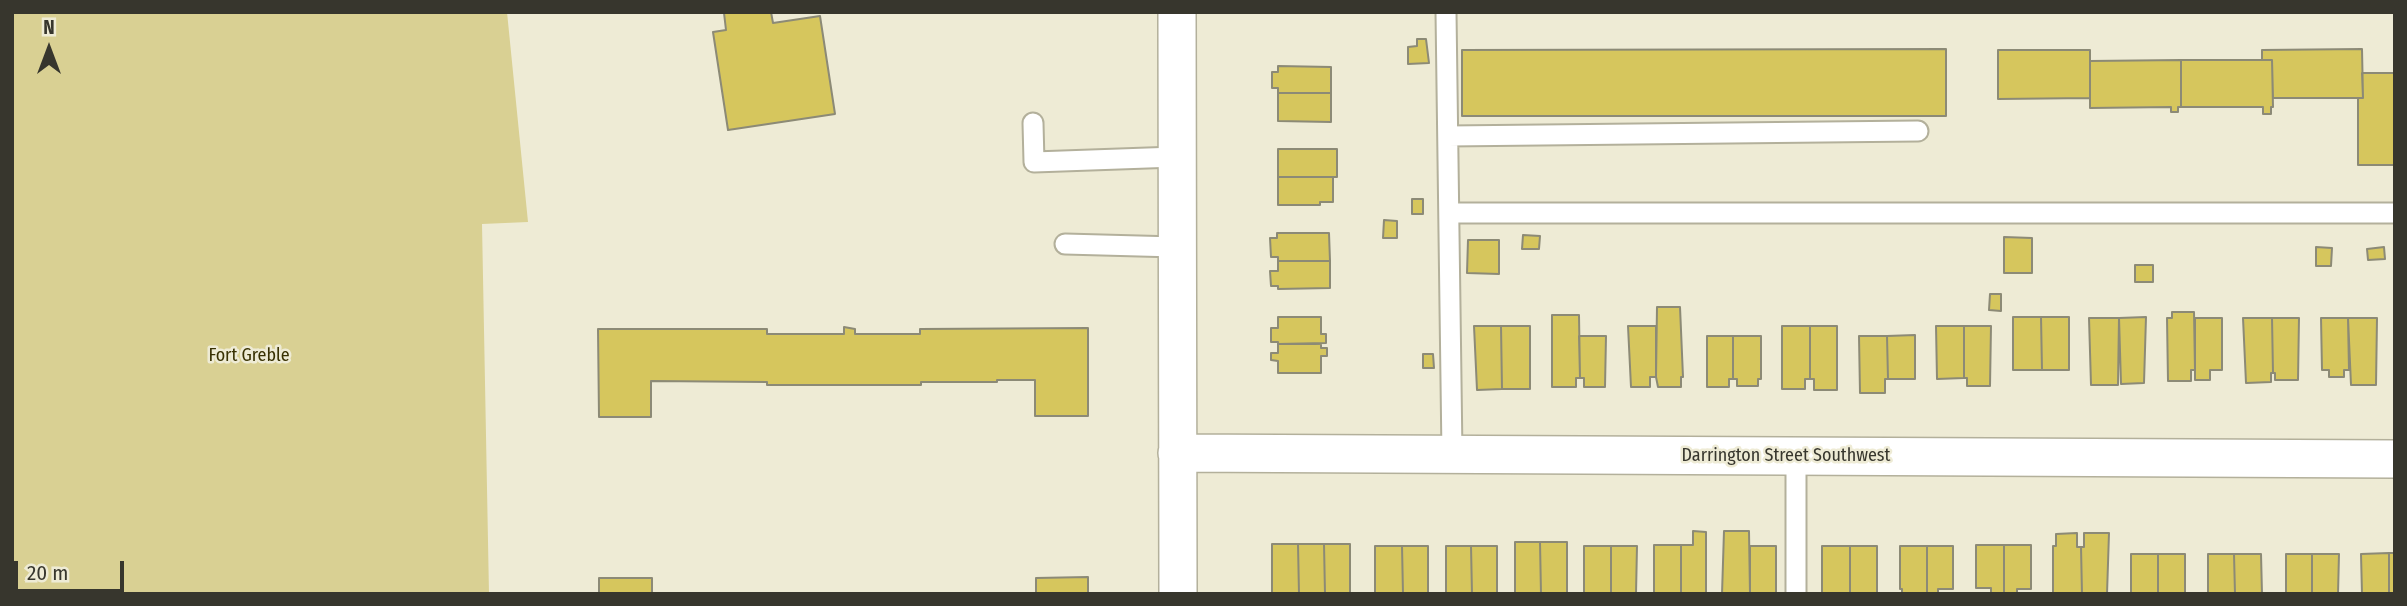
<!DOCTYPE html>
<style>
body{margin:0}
#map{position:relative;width:2407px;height:606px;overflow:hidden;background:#eeebd5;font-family:"Fira Sans Condensed",sans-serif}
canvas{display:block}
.frame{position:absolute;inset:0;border:14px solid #37362d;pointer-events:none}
.north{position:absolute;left:14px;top:14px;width:70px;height:70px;-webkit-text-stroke:5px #eeebd5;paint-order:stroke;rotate:0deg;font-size:19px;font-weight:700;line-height:28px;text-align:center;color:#37362d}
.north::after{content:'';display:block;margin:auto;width:24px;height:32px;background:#37362d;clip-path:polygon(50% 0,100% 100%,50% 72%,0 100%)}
.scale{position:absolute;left:14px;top:561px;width:110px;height:32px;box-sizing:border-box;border:4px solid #37362d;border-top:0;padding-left:9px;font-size:21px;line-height:24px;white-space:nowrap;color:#37362d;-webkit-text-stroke:5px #eeebd5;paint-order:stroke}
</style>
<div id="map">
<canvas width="2407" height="606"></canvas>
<div class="frame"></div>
<div class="north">N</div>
<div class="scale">20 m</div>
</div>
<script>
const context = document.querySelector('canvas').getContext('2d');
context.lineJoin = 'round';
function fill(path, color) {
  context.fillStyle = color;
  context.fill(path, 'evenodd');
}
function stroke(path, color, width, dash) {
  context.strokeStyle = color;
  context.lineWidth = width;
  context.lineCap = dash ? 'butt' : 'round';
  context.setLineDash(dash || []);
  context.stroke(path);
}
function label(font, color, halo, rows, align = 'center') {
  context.font = font + ' "Fira Sans Condensed",sans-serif';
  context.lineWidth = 5;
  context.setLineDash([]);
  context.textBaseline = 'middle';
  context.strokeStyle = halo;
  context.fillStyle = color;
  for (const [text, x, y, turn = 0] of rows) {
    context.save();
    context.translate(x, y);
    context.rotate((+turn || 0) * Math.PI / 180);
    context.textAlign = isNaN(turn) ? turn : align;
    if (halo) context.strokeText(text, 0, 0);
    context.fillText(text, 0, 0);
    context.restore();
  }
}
fill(new Path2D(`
 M12,12h495l21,210 -46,2 7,370h-477z`), '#d9d093');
const building = new Path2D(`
 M771,12l2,11 47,-7 15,98 -107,16 -15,-98 13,-2 -2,-17z
 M1417,39h9l3,24 -21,1v-17l9,-1z
 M1946,49v67h-484v-66z
 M2362,49l1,49h-90l-1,-38h-10v-10z
 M1998,50h92v48l-92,1z
 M2181,60h91l1,47h-2v7h-8v-7h-82z
 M2181,60v47h-3v5h-7v-5l-81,1v-47z
 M1278,66l53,1v26h-53v-5h-6v-16h6z
 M2362,73h33v92h-37v-67h5z
 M1278,93h53v29l-53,-1z
 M1278,149h59v28h-59z
 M1278,177h55v25h-13v3h-42z
 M1412,199h11v15h-11z
 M1384,220l13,1v17h-14z
 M1277,233h52l1,28h-52v-4h-7l-1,-19h7z
 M1523,235l17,1 -1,13h-17z
 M2004,237l28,1v35h-28z
 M1468,240h31v34l-32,-1z
 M2316,247l16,1 -1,18h-15z
 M2384,247l1,12 -17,1 -1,-11z
 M1278,261h52v27l-52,1v-3h-7l-1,-15h8z
 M2135,265h18v17h-18z
 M1990,294h11v17l-12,-1z
 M1657,307h23l3,70h-2v10h-23l-2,-10z
 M2172,312h22l1,58h-4v11h-23l-1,-63h5z
 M1552,315h27l1,63h-4v9h-24z
 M1278,317h43v17h5v9l-48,1v-2h-7v-14h7z
 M2013,317h28l1,53h-29z
 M2041,317h28v53h-27z
 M2146,317l-2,66 -23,1 -2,-66z
 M2089,318h30l-1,67h-27z
 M2195,318h27v52h-12v10h-15z
 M2243,318h29l1,55h-2v9l-25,1z
 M2272,318h27l-1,62h-23v-7h-2z
 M2321,318h27l1,52h-5v7h-15v-7h-7z
 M2348,318h29l-1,67h-25z
 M1474,326h27l1,63 -25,1z
 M1501,326h29v63h-28z
 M1628,326h28v51h-6v10h-19z
 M1782,326h28v53h-5v10h-23z
 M1810,326h27v64h-23v-11h-4z
 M1936,326h28v52l-27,1z
 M1964,326h27l-1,60h-23v-8h-3z
 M844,327l11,2v5h65v-5l168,-1v88h-53v-36h-38v2h-76v3h-154v-3l-116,-1v36h-52l-1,-88h169v5h77z
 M1915,335v44h-27l-1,-43z
 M1579,336h27l-1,51h-21v-9h-4z
 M1707,336h26v43h-4v8h-22z
 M1733,336h28v43h-3v7h-21v-7h-4z
 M1859,336h28l1,43h-3v14h-25z
 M1278,344h43v4h6v8h-6v17h-43v-12l-7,-1v-7h7z
 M1423,354h10l1,14h-11z
 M1693,531l13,1v62h-25v-49h12z
 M1724,531h25l1,63h-28z
 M2077,533v14h4l1,47h-29v-48h3v-12z
 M2084,533h25l-2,61h-25l-1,-47h3z
 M1515,542h25l1,52h-26z
 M1540,542h27v52h-26z
 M1272,544h26l1,50h-27z
 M1298,544h26l1,50h-26z
 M1324,544h26v50h-25z
 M1654,545h27v49h-27z
 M1976,545h28v49h-13v-6h-15z
 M2004,545h27v44h-14v5h-13z
 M1375,546h27l1,48h-28z
 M1402,546h26v48h-25z
 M1446,546h25l1,48h-26z
 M1471,546h26v48h-25z
 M1584,546h27v48h-27z
 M1611,546h26l-1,48h-25z
 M1750,546h26v48h-26z
 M1822,546h28v48h-28z
 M1850,546h27v48h-27z
 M1900,546h27v48h-25v-5h-2z
 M1927,546h26v43h-15v4h-11z
 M2389,553v41h-27l-1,-40z
 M2389,553h6v41h-6z
 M2131,554h27v40h-27z
 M2158,554h27v40h-27z
 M2208,554h26l1,40h-27z
 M2234,554h27l1,40h-27z
 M2286,554h26v40h-26z
 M2312,554h27l-1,40h-26z
 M1088,577v17h-52v-16z
 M599,578h53v16h-53z`);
fill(building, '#d6c65d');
stroke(building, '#8c8a76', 2);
const lane = new Path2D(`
 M1446,12l6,442
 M1033,123l1,39 142,-5
 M1448,136l470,-5
 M1449,213h946
 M1065,244l111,3
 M1796,456v138`);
const street = new Path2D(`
 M1177,12l1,582
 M1177,453l1218,6`);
stroke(lane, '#b3b09b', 23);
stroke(street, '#b3b09b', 40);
stroke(lane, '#fff', 19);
stroke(street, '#fff', 37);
label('18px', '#383102', '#eeebd5', [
 ["Fort Greble",249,356]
]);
label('18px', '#37362d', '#eeebd5', [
 ["Darrington Street Southwest",1786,456]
]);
</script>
